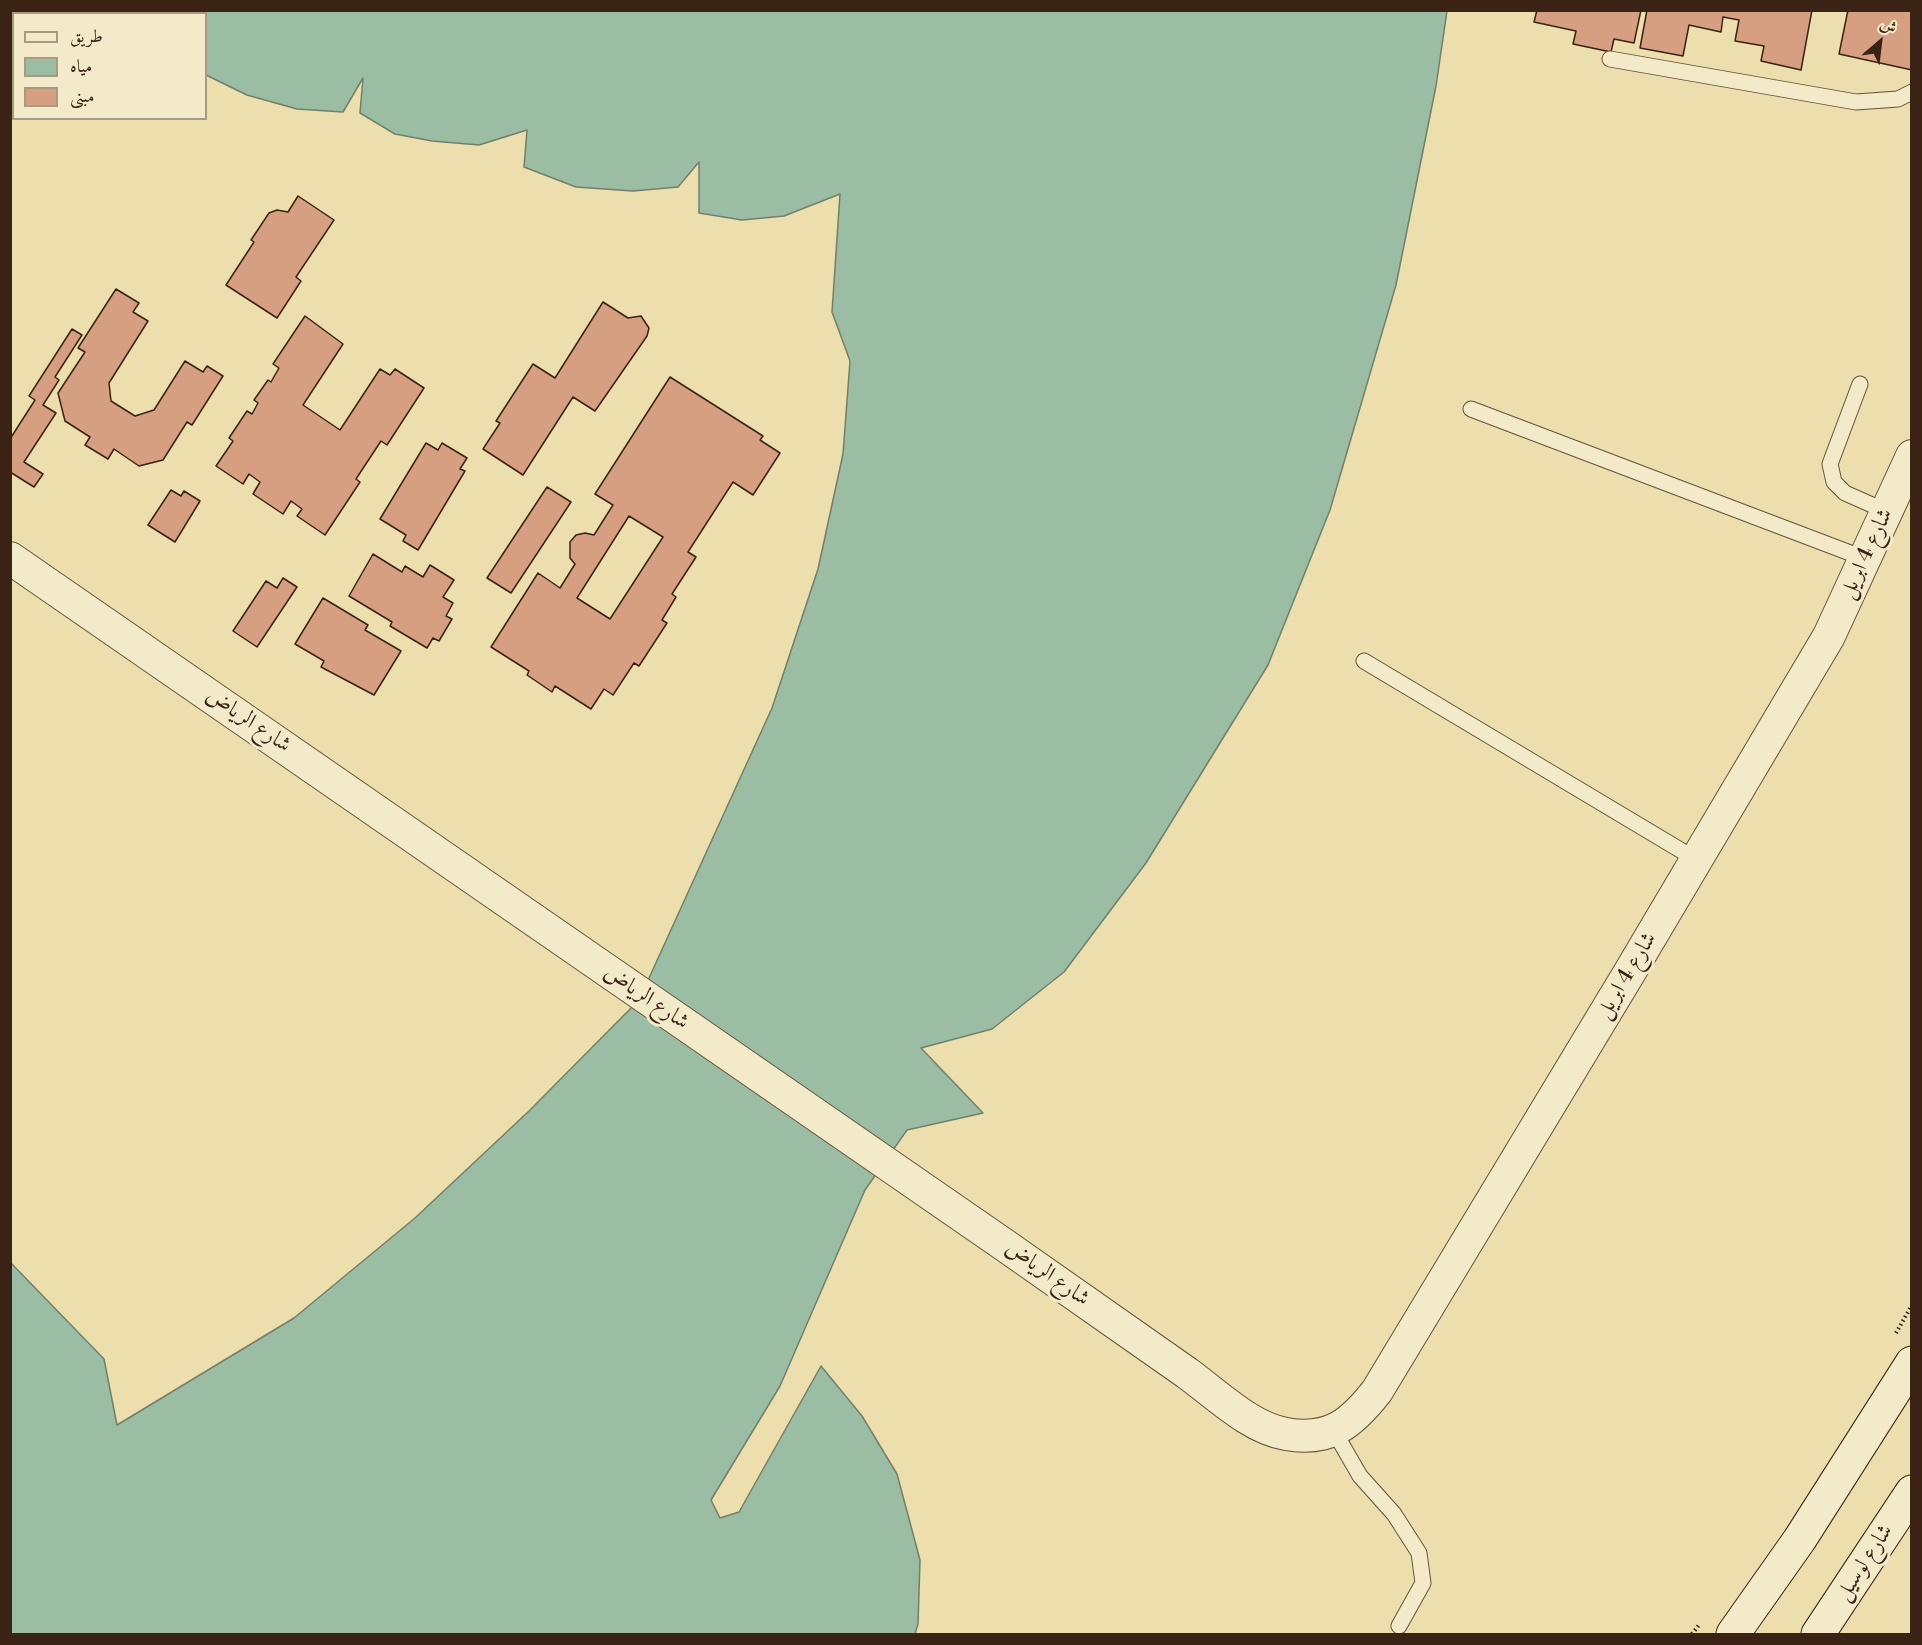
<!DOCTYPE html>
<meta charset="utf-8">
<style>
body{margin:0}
#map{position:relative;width:1922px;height:1645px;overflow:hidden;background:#ecdead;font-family:"Libre Bodoni",Amiri,serif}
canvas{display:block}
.frame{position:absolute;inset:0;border:12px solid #3a2214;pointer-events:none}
.legend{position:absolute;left:12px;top:12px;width:195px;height:108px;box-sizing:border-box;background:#f3eaca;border:2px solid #a99a81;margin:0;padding:8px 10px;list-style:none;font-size:18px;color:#3a2214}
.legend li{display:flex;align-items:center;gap:12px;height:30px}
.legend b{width:30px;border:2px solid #a99a81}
.north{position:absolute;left:1850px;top:12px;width:60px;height:60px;-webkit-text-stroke:4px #f3eaca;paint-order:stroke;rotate:28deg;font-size:16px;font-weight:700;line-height:24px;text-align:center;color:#3a2214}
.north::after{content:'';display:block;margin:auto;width:21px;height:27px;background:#3a2214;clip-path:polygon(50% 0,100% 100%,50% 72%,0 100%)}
</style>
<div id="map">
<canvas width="1922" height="1645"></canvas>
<div class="frame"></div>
<ul class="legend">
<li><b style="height:8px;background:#f3eaca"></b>طريق</li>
<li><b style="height:16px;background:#9abda4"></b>مياه</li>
<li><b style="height:16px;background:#d69f82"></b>مبنى</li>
</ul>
<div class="north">ش</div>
</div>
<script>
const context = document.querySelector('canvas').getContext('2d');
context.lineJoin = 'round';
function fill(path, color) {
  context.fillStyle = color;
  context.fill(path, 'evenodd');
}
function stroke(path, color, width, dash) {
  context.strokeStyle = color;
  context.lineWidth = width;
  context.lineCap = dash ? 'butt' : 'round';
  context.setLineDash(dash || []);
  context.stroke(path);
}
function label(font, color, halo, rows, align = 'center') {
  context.font = font + ' "Libre Bodoni",Amiri,serif';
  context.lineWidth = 6;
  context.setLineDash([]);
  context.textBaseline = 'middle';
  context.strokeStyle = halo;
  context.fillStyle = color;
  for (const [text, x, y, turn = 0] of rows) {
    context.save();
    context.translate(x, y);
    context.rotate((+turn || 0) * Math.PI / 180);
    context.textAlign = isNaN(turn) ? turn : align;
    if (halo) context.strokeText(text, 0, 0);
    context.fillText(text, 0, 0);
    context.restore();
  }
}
const water = new Path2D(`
 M78,11h1369l-11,75 -40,199 -66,225 -62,155 -122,198 -82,109 -72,57 -71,19 62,65 -76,17 -42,60 -85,196 -69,114 9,18 19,-6 82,-146 41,50 35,58 23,86 -2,64 -3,10h-904l-1,-372 94,97 13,66 177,-107 121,-100 114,-107 110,-111 133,-292 46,-139 25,-115 7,-93 -18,-49 8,-118 -56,22 -42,4 -43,-7v-51l-21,25 -45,4 -57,-4 -52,-20 3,-37 -48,15 -47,-4 -37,-7 -35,-21 3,-35 -20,34 -46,-3 -50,-14 -41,-20v-61h-119z`);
fill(water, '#9abda4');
stroke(water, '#747f6a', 1.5);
const building = new Path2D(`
 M1537,10h104l-7,33 -20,-4 -3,13 -38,-8 3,-13 -42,-9z
 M1647,10h165l-11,60 -40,-9 3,-15 -29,-5 4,-21 -16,-3 -2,15 -32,-7 -6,31 -43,-8z
 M1848,10h64v60l-73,-16z
 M298,196l36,24 -38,57 5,4 -24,37 -51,-33 28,-43 -3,-2 18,-27 8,-3 11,2z
 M116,289l23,14 -6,9 15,9 -39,62 2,18 24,15 19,-6 31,-49 18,11 4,-6 16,10 -31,49 -5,-3 -24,38 -24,6 -25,-17 -6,10 -23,-14 5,-8 -25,-16 -7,-28 27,-41 -7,-4z
 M603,302l25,16 13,-2 8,12 -2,8 -52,75 -22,-14 -50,78 -40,-26 17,-26 -4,-2 37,-57 22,14z
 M305,316l38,28 -40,61 37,25 40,-61 10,6 5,-6 29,19 -37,57 -6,-4 -25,38 4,3 -35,53 -28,-19 5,-7 -11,-8 -8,13 -30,-20 7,-12 -11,-8 -6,10 -27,-18 17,-25 -4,-3 18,-27 5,3 6,-11 -4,-3 14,-20 3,2 8,-14 -6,-4z
 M72,329l10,6 -27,42 4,3 -16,25 13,8 -32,49 19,12 -9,13 -24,-15v-33l25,-39 -6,-4z
 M670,377l93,59 -3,4 20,13 -27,42 -20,-13 -45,70 8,5 -24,37 4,3 -14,23 5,3 -28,43 -5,-3 -21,32 -9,-6 -13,20 -36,-23 -3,6 -25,-17 2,-4 -38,-24 47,-74 22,15 15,-24 -5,-6v-16l6,-7 9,-2 9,2 19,-30 -18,-11zM629,516l34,21 -53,82 -33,-21z
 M426,443l12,7 4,-7 25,15 -7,11 5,2 -47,79 -15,-9 3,-6 -26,-16z
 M547,487l24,15 -60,91 -24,-15z
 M171,490l10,6 3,-5 16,10 -25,41 -27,-17z
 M373,554l29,18 3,-6 18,11 7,-12 24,15 -11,17 10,6 -7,13 6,3 -13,22 -6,-3 -6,10 -37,-22 2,-4 -43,-26z
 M283,578l14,9 -40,60 -24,-16 33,-50 11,7z
 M323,598l45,27 -3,5 36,21 -27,44 -53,-28 3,-6 -29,-17z`);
fill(building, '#d69f82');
stroke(building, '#3a2214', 1.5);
const lane = new Path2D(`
 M1610,59l246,43 42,-3 14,-7
 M1860,384l-30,80 4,18 11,11 43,19
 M1471,409l395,150
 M1364,661l333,199
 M1334,1431l26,45 34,38 25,39 4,30 -24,43`);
const street = new Path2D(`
 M10,558c332,229 663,457 993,686 62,43 123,86 184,129 29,21 63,55 99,61 44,8 66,-11 91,-43l251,-416 201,-339 83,-180`);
const secondary = new Path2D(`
 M1733,1634l67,-95 112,-176
 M1818,1634l94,-142`);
stroke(lane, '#66513a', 17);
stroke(street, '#66513a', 34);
stroke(secondary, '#3a2214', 35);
stroke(new Path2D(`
 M1896,1333l16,-28
 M1692,1634l7,-9`), '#3a2214', 4, [1.5, 3]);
stroke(lane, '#f3eaca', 15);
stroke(street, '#f3eaca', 32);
stroke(secondary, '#f3eaca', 33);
label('22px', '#3a2214', '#f3eaca', [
 ["شارع 4 ابريل",1867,554,-65],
 ["شارع الرياض",248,721,34],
 ["شارع 4 ابريل",1627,976,-59],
 ["شارع الرياض",646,998,34],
 ["شارع الرياض",1047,1274,35],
 ["شارع لوسيل",1865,1563,-57]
]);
</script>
